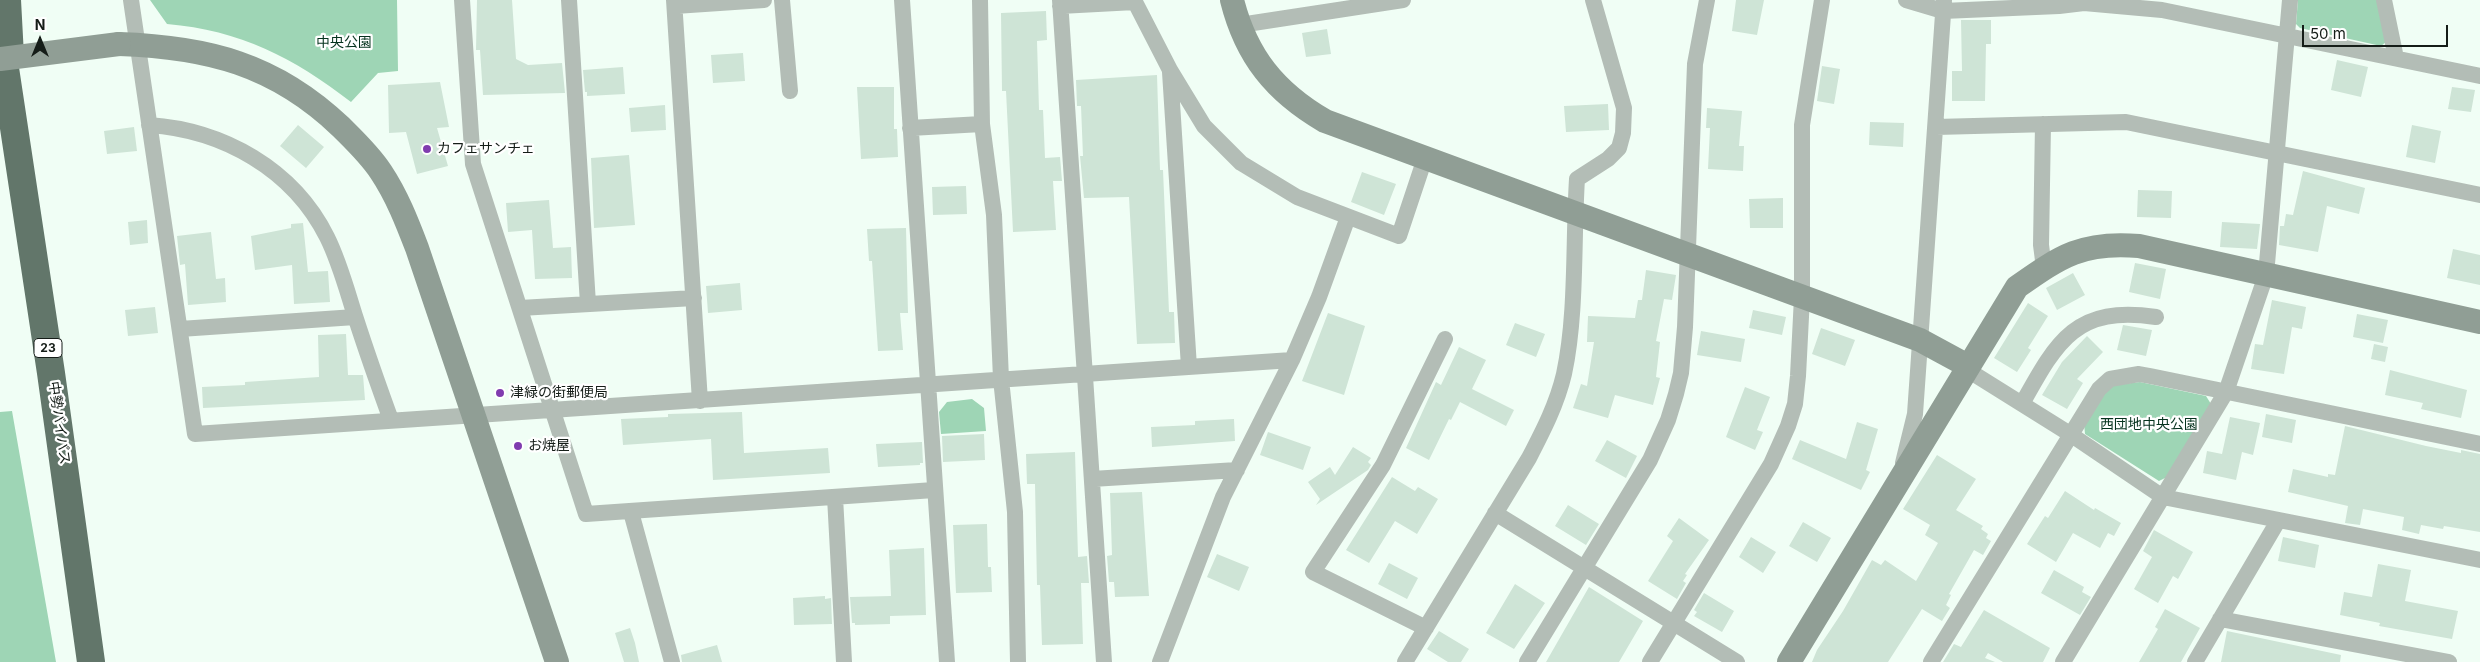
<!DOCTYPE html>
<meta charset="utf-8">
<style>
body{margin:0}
#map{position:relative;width:2480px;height:662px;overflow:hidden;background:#f0fef5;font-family:Inter,sans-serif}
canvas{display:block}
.north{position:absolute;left:15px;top:15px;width:50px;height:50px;-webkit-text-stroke:4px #fff;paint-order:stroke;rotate:0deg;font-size:14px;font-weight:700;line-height:20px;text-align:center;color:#151d18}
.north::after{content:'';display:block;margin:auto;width:18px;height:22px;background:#151d18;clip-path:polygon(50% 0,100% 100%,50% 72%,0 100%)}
.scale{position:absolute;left:2302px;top:25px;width:146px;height:22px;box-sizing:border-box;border:2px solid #151d18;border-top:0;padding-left:6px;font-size:15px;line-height:18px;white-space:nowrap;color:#151d18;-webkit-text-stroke:4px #fff;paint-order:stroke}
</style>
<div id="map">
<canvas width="2480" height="662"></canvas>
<div class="north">N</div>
<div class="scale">50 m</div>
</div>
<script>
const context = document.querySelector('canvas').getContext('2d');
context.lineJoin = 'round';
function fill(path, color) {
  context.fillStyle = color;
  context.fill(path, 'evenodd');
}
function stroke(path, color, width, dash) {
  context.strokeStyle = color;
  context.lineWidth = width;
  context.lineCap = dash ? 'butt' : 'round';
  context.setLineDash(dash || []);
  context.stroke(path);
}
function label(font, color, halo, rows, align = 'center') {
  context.font = font + ' Inter,"Noto Sans JP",sans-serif';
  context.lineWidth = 4.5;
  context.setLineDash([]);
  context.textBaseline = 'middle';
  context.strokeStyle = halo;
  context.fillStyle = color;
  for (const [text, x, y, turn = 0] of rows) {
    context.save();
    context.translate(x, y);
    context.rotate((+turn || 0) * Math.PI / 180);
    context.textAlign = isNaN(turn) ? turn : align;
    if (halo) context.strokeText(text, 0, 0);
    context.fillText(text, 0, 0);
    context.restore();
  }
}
fill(new Path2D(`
 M150,0h247l1,71 -20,2 -27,29c-57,-44 -111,-72 -184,-78z
 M2298,0h79l9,42 -5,4 -81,-18 -4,-4z
 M2140,382l66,14 5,8 -44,73 -8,4 -74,-47 -1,-11 21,-31 9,-7z
 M972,399l12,9 2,23 -45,3 -2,-22 8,-10z
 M12,411l44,251h-56v-250z`), '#9ed5b5');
fill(new Path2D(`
 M477,0h35l4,59 12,6 34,-2 3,30 -82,2 -3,-45h-4z
 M1736,0h28l-7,35 -25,-4z
 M1046,11l1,29 -10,1 2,69h4l2,48 15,-1 2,24h-9l3,49 -43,2 -7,-141h-4l-1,-78z
 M1961,20h30v24h-5l-1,57h-33v-30h10z
 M1327,29l4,25 -25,3 -4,-24z
 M743,53l2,28 -32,2 -2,-28z
 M2337,60l31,7 -7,30 -30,-7z
 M1822,66l18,3 -6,35 -17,-3z
 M623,67l2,27 -38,2v-4h-2l-2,-22z
 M1157,75l3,95h3l6,142h5l1,31 -38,1 -8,-147 -45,1 -4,-42h3l-2,-50h-4l-1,-26z
 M440,82l9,45 -12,1 11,38 -31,8 -11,-42 -17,1 -1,-48z
 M857,87h37v42h3l1,28 -37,2z
 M2452,87l23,3 -4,22 -23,-3z
 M1608,104l1,26 -43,2 -2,-26z
 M665,105l1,25 -35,2 -2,-24z
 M1707,108l35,3 -3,35h5l-1,25 -35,-2 2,-41h-4z
 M1870,122l34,1 -1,24 -34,-2z
 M298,125l26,22 -18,21 -26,-22z
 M2412,125l29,6 -6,32 -29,-6z
 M134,127l3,24 -30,3 -3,-23z
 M629,155l6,70 -41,3 -3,-70z
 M2303,171l62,17 -6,26 -32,-8 -9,46 -39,-7 1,-19h4l2,-12 7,1z
 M1362,172l34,12 -12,31 -33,-13z
 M966,186l1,28 -34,1 -1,-28z
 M2138,190l34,1 -1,27 -34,-1z
 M1783,198v30h-33l-1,-29z
 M549,200l4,48 18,-1 1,31 -37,1 -3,-49 -24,2 -2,-29z
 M147,220l1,23 -18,2 -2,-23z
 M2222,222l38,2 -3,25 -37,-2z
 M303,223l5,49 20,-1 2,31 -36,2 -2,-39 -37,5 -4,-34 40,-8v-4z
 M906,228l2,85h-8l3,37 -25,1 -6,-90h-3l-2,-32z
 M211,232l5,47 9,-1 1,24 -38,3 -3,-41 -5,1 -3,-29z
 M2453,249l27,6v30l-33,-7z
 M2135,263l31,6 -6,30 -31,-7z
 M1646,270l30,5 -4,25 -8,-1 -8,42 4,1 -4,35 4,1 -7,27 -38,-10 -7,23 -35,-10 8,-24 6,2 7,-44h-7l1,-26 47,2 3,-18h4z
 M2073,273l12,22 -28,15 -11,-22z
 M740,283l2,27 -34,3 -2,-27z
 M2272,300l34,7 -4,22 -10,-2 -8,47 -33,-5 4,-25 8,1z
 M2028,303l20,13 -20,32 3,2 -14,22 -23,-14z
 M155,307l3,26 -30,3 -3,-26z
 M1753,310l33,7 -4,18 -33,-7z
 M1328,313l37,13 -21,69 -42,-14z
 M2357,314l31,6 -5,23 -30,-6z
 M1515,323l30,11 -9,23 -30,-12z
 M2123,325l29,5 -6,26 -29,-6z
 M1821,328l34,12 -10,26 -33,-12z
 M1701,331l44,8 -4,23 -44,-7z
 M346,334l2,41h15l2,25 -162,8 -1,-21 43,-2v-3l74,-5 -1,-42z
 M2087,336l16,16 -26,27 6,4 -16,26 -25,-14 20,-33z
 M2374,344l14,3 -3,15 -14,-3z
 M1459,347l27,13 -14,29 42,21 -8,16 -46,-24 -9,18 -2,-1 -20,41 -23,-12 30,-66 5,3z
 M2390,370l77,20 -6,28 -40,-9 2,-6 -38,-8z
 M1745,387l25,10 -13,33 6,2 -8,18 -29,-13z
 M742,412l2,41 84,-5 2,25 -117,7 -2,-41 -88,6 -2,-26 47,-2v-3z
 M2266,414l30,6 -4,23 -30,-6z
 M2230,417l30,6 -7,32 -11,-3 -6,28 -33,-7 4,-22 15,3z
 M1234,419l1,22 -83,6 -1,-20 44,-2v-4z
 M1857,422l21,7 -12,41 4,2 -9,18 -69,-31 8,-19 46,19z
 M2345,426l81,20 35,7v-3l19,4v78l-36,-6 -1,3 -22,-4 -2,9 -17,-4 2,-13 -41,-8 -3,16 -15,-2 3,-17 -60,-14 5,-23 35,8v-3l7,1z
 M1268,432l43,15 -8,23 -43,-15z
 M984,434l1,26 -42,2 -1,-26z
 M1607,440l30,16 -11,22 -31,-17z
 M922,442l1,21h-3v2l-42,2 -2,-23z
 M1353,447l18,11 -3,4 3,3 -3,5 -52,35 4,-6 -12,-17 22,-15 5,8z
 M1075,452l3,105 9,-1 2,27h-8l2,61 -41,1 -2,-60h-3l-2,-101h-8l-1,-30z
 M1937,455l39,24 -20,31 27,16 -2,3 7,5 -2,4 5,3 -8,14 -9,-5 -25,44 2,1 -5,10 4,3 -8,13 -20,-12 -34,53h-76l5,-12 26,-39 29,-51 9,5 4,-5 31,21 22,-38 -13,-8 5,-10 -27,-16z
 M1392,477l23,14 3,-4 20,12 -21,35 -22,-13 -26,42 -23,-13z
 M2065,491l29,19 1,-2 26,15 -7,13 -6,-3 -8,15 -27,-15 -17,29 -29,-18 18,-28 3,2z
 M1142,492l7,104 -34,1 -1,-15h-5l-2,-26 5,-1 -2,-62z
 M1568,505l31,19 -13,21 -31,-19z
 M1679,518l30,22 -24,34 2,1 -4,6 3,2 -9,16 -29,-18 25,-40 -6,-5z
 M1803,522l28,16 -14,24 -28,-16z
 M987,524l1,43h3l1,25 -36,1 -3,-68z
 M2154,530l39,22 -15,27 -5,-3 -15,27 -24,-14 18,-32 -9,-6z
 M1751,537l25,15 -13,21 -24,-16z
 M2283,537l36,8 -4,23 -37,-7z
 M924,548l2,67 -36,1v8l-35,1v-2h-3l-2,-26 41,-1 -2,-46z
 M1217,554l32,13 -10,24 -32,-14z
 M1389,563l29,15 -11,21 -29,-15z
 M2378,564l33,6 -6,31 53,10 -6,28 -73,-13 1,-3 -40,-8 4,-23 28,5z
 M2054,570l30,17 -2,5 9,5 -11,18 -39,-22z
 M1515,584l30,19 -31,46 -28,-16z
 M1589,587l54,34 -24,41h-73z
 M1704,593l30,18 -12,21 -28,-16 3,-4 -3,-2z
 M825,596v3l6,-1 1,26 -38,1 -1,-27z
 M2165,609l35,19 -19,34h-42l19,-33 -3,-2z
 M1984,610l66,38 -7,14h-40l-15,-9 -3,5 10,4h-52l11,-18 7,3z
 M630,628l5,15 4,19h-15l-9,-29z
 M1439,631l30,18 -8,13h-13l-21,-13z
 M2227,631l114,24 -1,7h-119z
 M717,645l5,17h-40l-1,-7z`), '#cee4d6');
stroke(new Path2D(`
 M131,0l64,434 1097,-74 -69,137 -63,165
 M462,0l11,164 113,350 348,-24
 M569,0l19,304
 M674,0l26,401
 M782,0l8,91
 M902,0l45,662
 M980,0l2,124 12,91 7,164 14,133 3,150
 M1060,0l44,662
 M1906,0l37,11 116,-5 25,-3 78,7 318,66
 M2384,0l12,58
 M675,6l89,-6
 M1060,6l75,-4 35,68 34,56 37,37 56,34 102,39 26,-78
 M1240,25l163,-25
 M1170,72l19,295
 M2043,124l-2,121 3,23
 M149,125c74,5 144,44 178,112 13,26 20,54 29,82 11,34 23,68 35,101
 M1936,127l190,-5 354,73
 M910,128l72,-4
 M520,308l174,-10
 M180,329l175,-12
 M1292,360l27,-63 29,-80
 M1966,369l104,65 93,63 317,63
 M2022,404c35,-63 54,-99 134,-87
 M1903,463l12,-49 29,-414
 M1092,479l145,-9
 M835,497l9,165
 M631,512l41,150
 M1495,513l242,149
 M2220,619l229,43
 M1426,628l-113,-56 70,-107 62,-126
 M1405,662l124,-204c14,-27 28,-54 35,-84 13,-60 9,-133 13,-195l31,-20 11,-11 4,-15 1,-25 -31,-108
 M1527,662l123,-202 18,-40 8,-26 5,-21 4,-46 10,-263 12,-64
 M1650,662l121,-198 17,-38 7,-22 3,-28 4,-79v-172l20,-125
 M1931,662l168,-273 11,-10 29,-5 11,2 330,68
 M2063,662l163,-270 40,-117 24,-275
 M2195,662l83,-141`), '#b3bdb6', 16);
stroke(new Path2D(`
 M1232,0c14,56 43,92 93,121l595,219 48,26
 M119,44c88,3 156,20 222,83 14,14 29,28 40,45 16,24 26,50 36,76l140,414
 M1789,662l228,-375c44,-31 66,-46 122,-41l341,76`), '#909e95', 24);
stroke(new Path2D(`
 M7,0l3,56
 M0,35l51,338 40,289`), '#62766a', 28);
stroke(new Path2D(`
 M0,59l119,-15`), '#909e95', 24);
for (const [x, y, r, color] of [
 [427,149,5,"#803caf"],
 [500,393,5,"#803caf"],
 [518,446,5,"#803caf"]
]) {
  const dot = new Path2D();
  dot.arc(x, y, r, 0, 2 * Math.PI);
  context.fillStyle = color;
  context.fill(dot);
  stroke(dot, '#fff', 2);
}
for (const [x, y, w] of [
 [48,348,28]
]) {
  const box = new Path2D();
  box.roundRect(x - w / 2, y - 9.5, w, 19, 4);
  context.fillStyle = '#fff';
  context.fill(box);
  stroke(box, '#151d18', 1);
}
label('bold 12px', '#151d18', null, [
 ["23",48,348]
]);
label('14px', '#06331e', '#fff', [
 ["中央公園",344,43],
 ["西団地中央公園",2149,425]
]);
label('14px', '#151d18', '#fff', [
 ["カフェサンチェ",437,149],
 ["津緑の街郵便局",510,393],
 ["お焼屋",528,446]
], 'left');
label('14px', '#151d18', '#fff', [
 ["中勢バイパス",59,423,82]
]);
</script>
